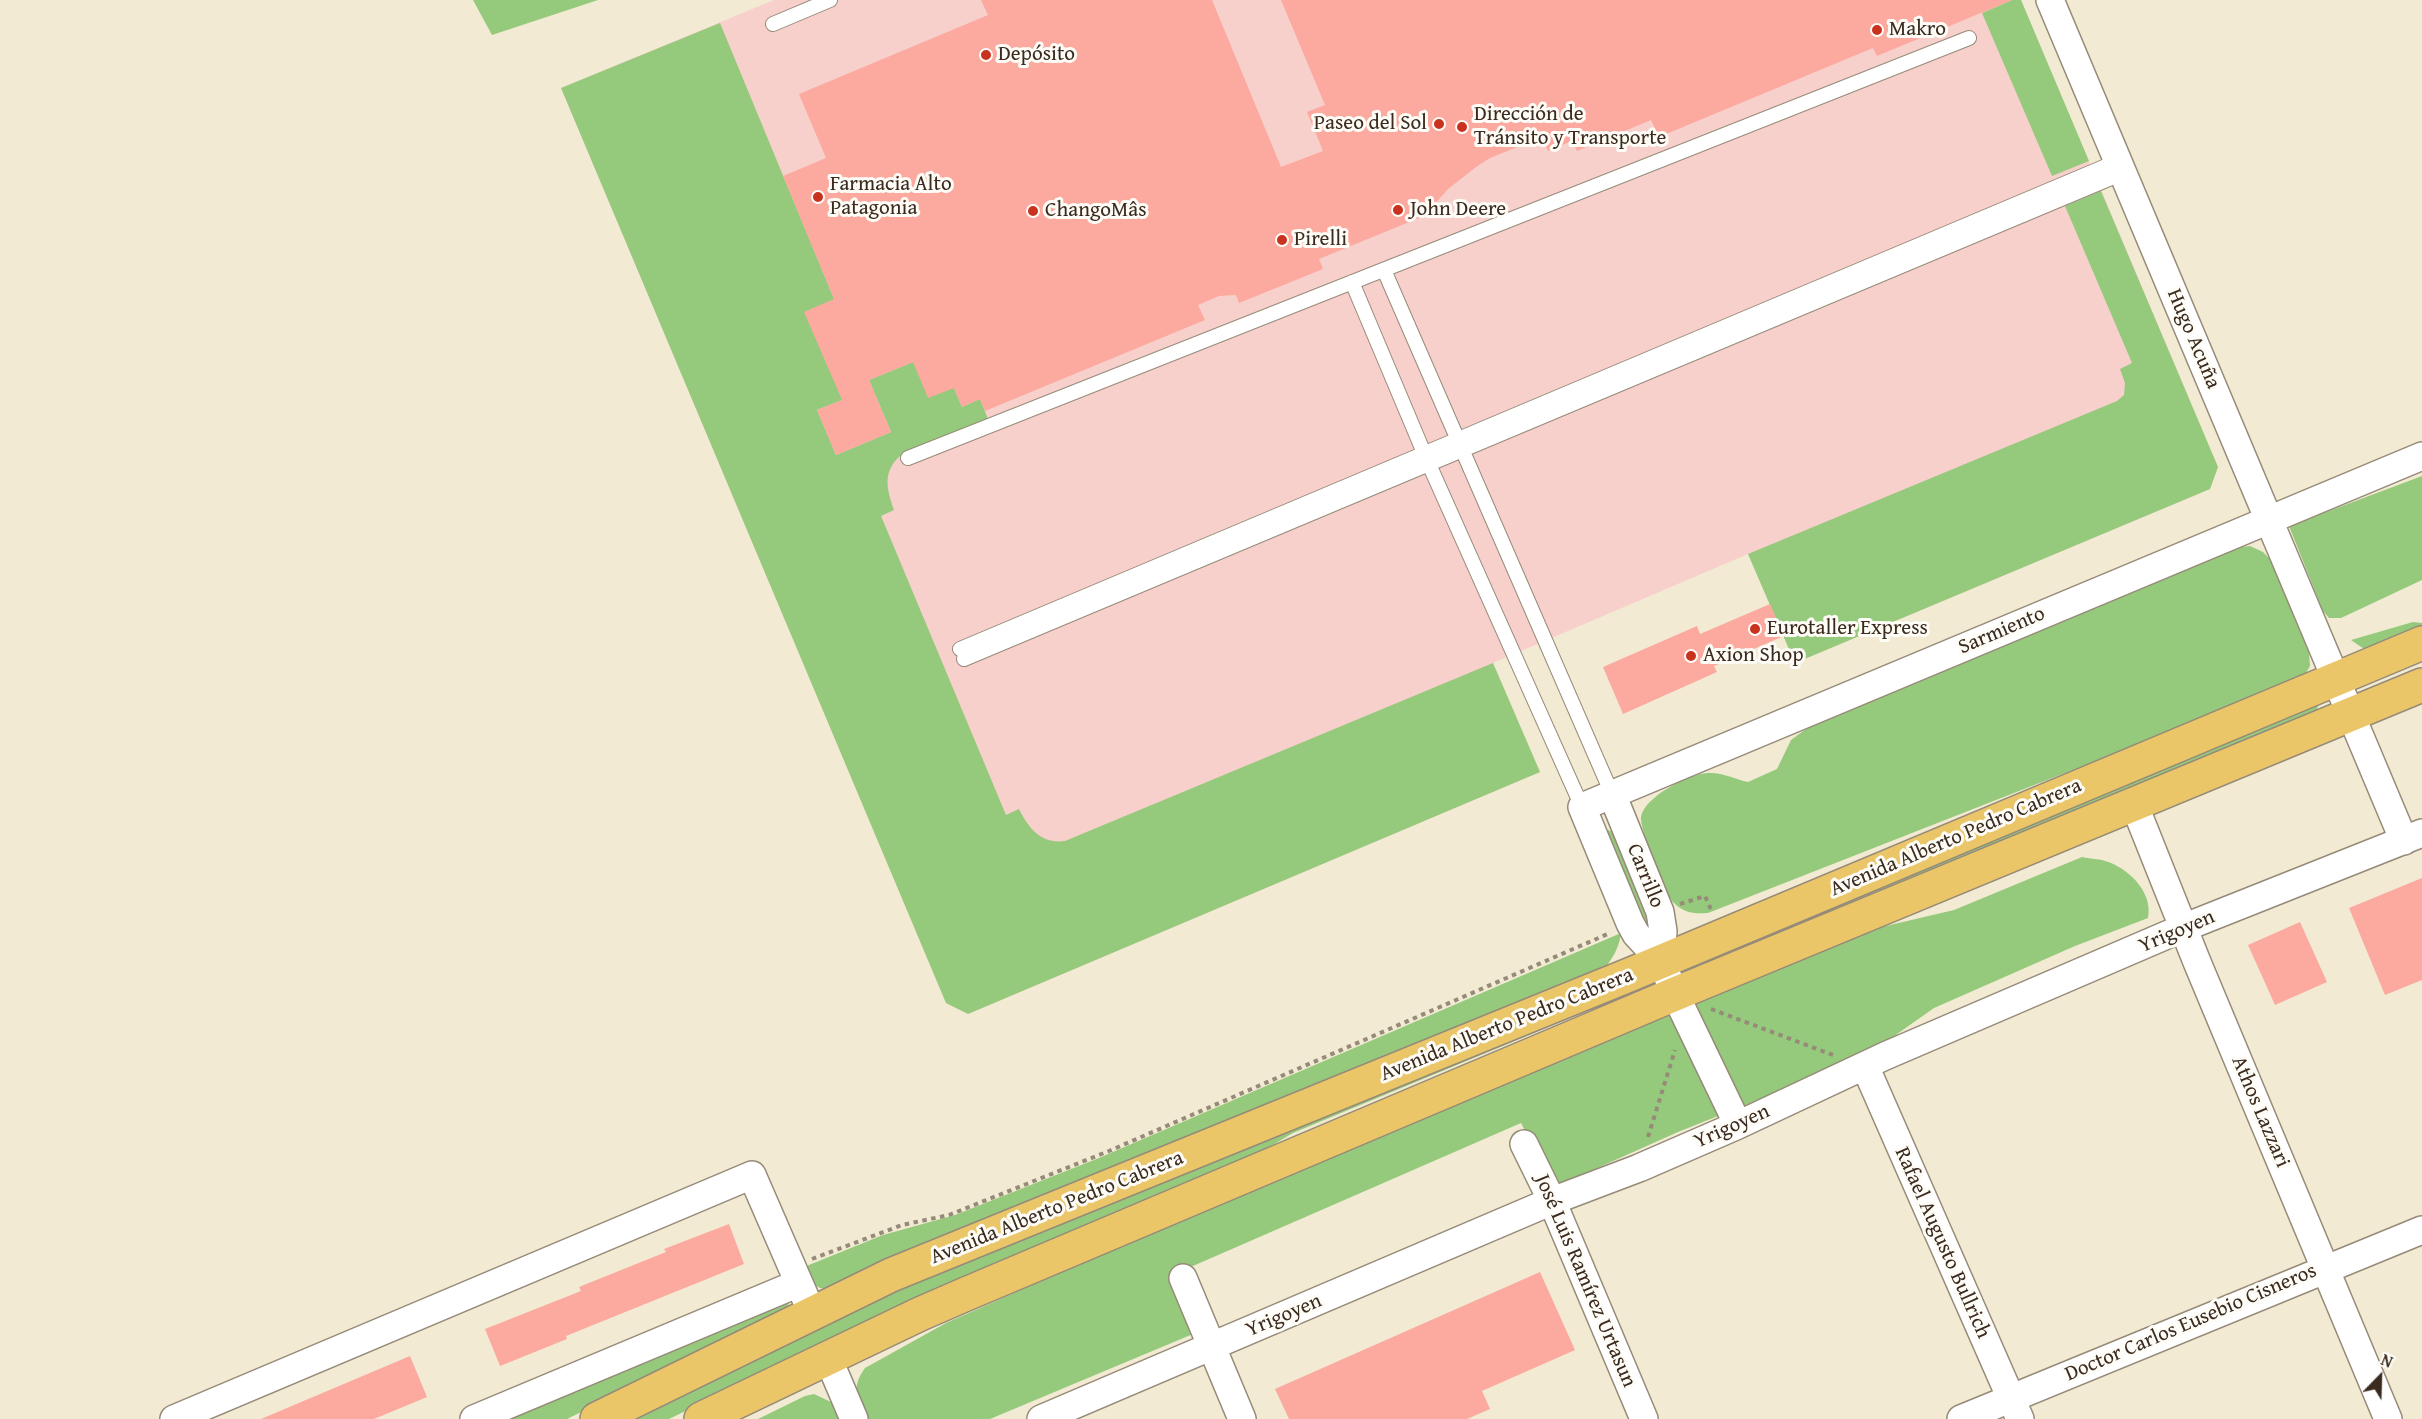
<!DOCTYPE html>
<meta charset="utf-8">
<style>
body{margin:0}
#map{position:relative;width:2422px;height:1419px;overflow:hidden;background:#f2ead3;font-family:"Gentium Book Plus",serif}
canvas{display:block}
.north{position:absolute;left:2350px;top:1347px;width:60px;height:60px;-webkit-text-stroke:4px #fdfcf7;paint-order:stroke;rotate:23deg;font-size:16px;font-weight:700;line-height:24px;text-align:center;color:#3b2a1e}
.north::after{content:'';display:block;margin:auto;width:21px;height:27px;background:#3b2a1e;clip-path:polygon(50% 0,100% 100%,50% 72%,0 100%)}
</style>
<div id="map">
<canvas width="2422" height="1419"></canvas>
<div class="north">N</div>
</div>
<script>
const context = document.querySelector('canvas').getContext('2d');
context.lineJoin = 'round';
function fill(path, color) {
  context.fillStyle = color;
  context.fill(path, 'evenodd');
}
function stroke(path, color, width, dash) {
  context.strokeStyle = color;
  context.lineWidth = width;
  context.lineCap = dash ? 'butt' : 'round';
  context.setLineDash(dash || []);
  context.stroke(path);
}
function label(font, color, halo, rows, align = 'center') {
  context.font = font + ' "Gentium Book Plus",serif';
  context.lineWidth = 6;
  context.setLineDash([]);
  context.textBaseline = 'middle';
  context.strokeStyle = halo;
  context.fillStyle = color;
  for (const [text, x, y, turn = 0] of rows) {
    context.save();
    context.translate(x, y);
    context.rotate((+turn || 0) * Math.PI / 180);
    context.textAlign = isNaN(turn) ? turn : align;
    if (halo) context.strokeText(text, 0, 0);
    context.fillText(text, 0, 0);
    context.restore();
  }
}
fill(new Path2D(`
 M774,0h1247l197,467 -8,22 -415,174 -47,-109 -234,100 -21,9 47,109 -572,242 -22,-11 -385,-915z`), '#f7d0cc');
fill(new Path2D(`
 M473,0h125l-106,35z
 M2012,0h9l68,161 -37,15 -70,-163z
 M720,23l114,276 8,101 -25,10 19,45 55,-23 -22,-52 44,-18 41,26 8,19 18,-8 8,20 -88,37c-18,16 -13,34 -6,54l-13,6 125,299 13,-6c10,20 22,35 46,32l428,-178 47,109 -572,242 -22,-11 -385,-915z
 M2101,191l117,276 -8,22 -415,174 -47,-109 369,-153 7,-6 1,-12 -5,-14 12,-6 -67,-157z
 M2422,476v104l-81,38h-12l-6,-7 -34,-85z
 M2250,546l13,6 10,10 36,91 1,13 -8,14 -594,233c-14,1 -24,0 -34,-10 -7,-6 -35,-76 -33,-86 3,-20 48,-43 67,-44 14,-1 27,6 40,9l29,-13 14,-29 15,-11 427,-181z
 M2413,622l9,1v11l-55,17 -16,-11z
 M2313,705l5,1 -2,7 -76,28 -44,29 -467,194 -8,-15z
 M1608,830l8,3 36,85 -3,9 -6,-5 -37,-87z
 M2082,857c9,2 21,2 29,6 21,9 42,31 37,55l-73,28 -141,62 -44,31 -82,41 -130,52 -112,50 -9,1 -8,-5 -28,-55 -351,153 23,58 -203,85h-122c-10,-22 -18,-30 -3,-51l81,-45 243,-107 684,-287 81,-19z
 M1621,933c-2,15 -8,25 -17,36l-774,320 -10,-1 -10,-5 -6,-16 79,-32 72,-20 144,-57z
 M1641,983l1,5 -349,145 -75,44 -467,202 -82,40h-40l263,-126z
 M791,1299l-6,12 -218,108h-63z
 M814,1394l19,9 7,16h-82l47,-23z`), '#95ca7c');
fill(new Path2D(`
 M981,0h231l69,167 42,-16 -16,-39 18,-7 -44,-105h731l-135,56 -4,-8 -214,89 -8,-17 -74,31 -5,-10 -24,10 -6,-14 -52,21 -14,9 -28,22 -24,27 -105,43 4,10 -84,34 -3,-8 -17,1 -21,9 7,15 -220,91 -5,-12 -18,8 -8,-19 -26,10 -15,-36 -44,18 22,52 -55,23 -19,-45 25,-10 -38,-88 30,-13 -51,-123 43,-18 -27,-64 189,-79z
 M1770,604l14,32 -70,30 3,6 -94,42 -20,-47 94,-41 3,8z
 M2422,878v102l-37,15 -36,-87z
 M2300,922l27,60 -52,23 -27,-60z
 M729,1224l15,40 -178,72 1,3 -67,27 -15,-37 96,-38 -2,-4 87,-35 -2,-3z
 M1540,1272l35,78 -93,41 8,18 -23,10h-178l-14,-30z
 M410,1356l17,41 -53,22h-113z`), '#fca99f');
const service = new Path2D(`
 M773,24l57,-24
 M1384,270l228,524
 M1352,282l72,171 158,354
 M908,458l1061,-420
 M960,649l1158,-488
 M964,659l1159,-486`);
const minor = new Path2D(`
 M2050,0l354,841
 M1612,794l48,118 3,19 -2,30
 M2134,804l63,158 191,457
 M1865,1066l155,353
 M1738,1125l-63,-131 -14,-33 -25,-27 -6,-11 -48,-116 840,-351
 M1524,1144l28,57 92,218
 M1183,1278l59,141
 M828,1358l26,61
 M174,1419l578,-244 60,138
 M474,1419l325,-136
 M1041,1419l511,-218 87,-33 99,-43 147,-69 298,-128 239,-95
 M1961,1419l461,-189`);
const primary = new Path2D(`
 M597,1419l294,-144 738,-300 793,-332
 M701,1419l219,-105 46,-20 709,-300 747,-309`);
stroke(service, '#968a78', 16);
stroke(minor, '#968a78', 30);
stroke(primary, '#968a78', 36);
stroke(new Path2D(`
 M1680,904l25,-8 7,16
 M1711,1009l122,46
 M1648,1137l27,-87
 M812,1259l90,-34 47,-10 160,-64 501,-218`), '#968a78', 4, [4.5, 4.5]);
stroke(service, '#fff', 14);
stroke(minor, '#fff', 27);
stroke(primary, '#ebc669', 33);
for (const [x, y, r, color] of [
 [1877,30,6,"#c8321e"],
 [986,55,6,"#c8321e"],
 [1439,124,6,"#c8321e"],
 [1462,127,6,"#c8321e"],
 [818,197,6,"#c8321e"],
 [1398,210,6,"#c8321e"],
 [1033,211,6,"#c8321e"],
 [1282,240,6,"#c8321e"],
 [1755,629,6,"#c8321e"],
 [1691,656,6,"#c8321e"]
]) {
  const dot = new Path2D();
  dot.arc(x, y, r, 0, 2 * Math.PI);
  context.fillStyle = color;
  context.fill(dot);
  stroke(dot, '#fdfcf7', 2);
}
label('21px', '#3b2a1e', '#fdfcf7', [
 ["Makro",1889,30],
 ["Depósito",998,55],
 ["Dirección de",1474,115],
 ["Tránsito y Transporte",1474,139],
 ["Paseo del Sol",1427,124,"right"],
 ["Farmacia Alto",830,185],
 ["Patagonia",830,209],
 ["John Deere",1410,210],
 ["ChangoMâs",1045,211],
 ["Pirelli",1294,240],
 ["Eurotaller Express",1767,629],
 ["Axion Shop",1703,656]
], 'left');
label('21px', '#3b2a1e', '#fdfcf7', [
 ["Hugo Acuña",2193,339,67],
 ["Sarmiento",2002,631,-23],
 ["Avenida Alberto Pedro Cabrera",1956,838,-23],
 ["Carrillo",1645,876,68],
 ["Yrigoyen",2177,932,-23],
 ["Avenida Alberto Pedro Cabrera",1507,1025,-22],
 ["Athos Lazzari",2260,1112,67],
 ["Yrigoyen",1732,1127,-24],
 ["Avenida Alberto Pedro Cabrera",1057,1208,-22],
 ["Rafael Augusto Bullrich",1942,1243,66],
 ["José Luis Ramírez Urtasun",1585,1281,67],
 ["Yrigoyen",1284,1316,-23],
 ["Doctor Carlos Eusebio Cisneros",2191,1323,-23]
]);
</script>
